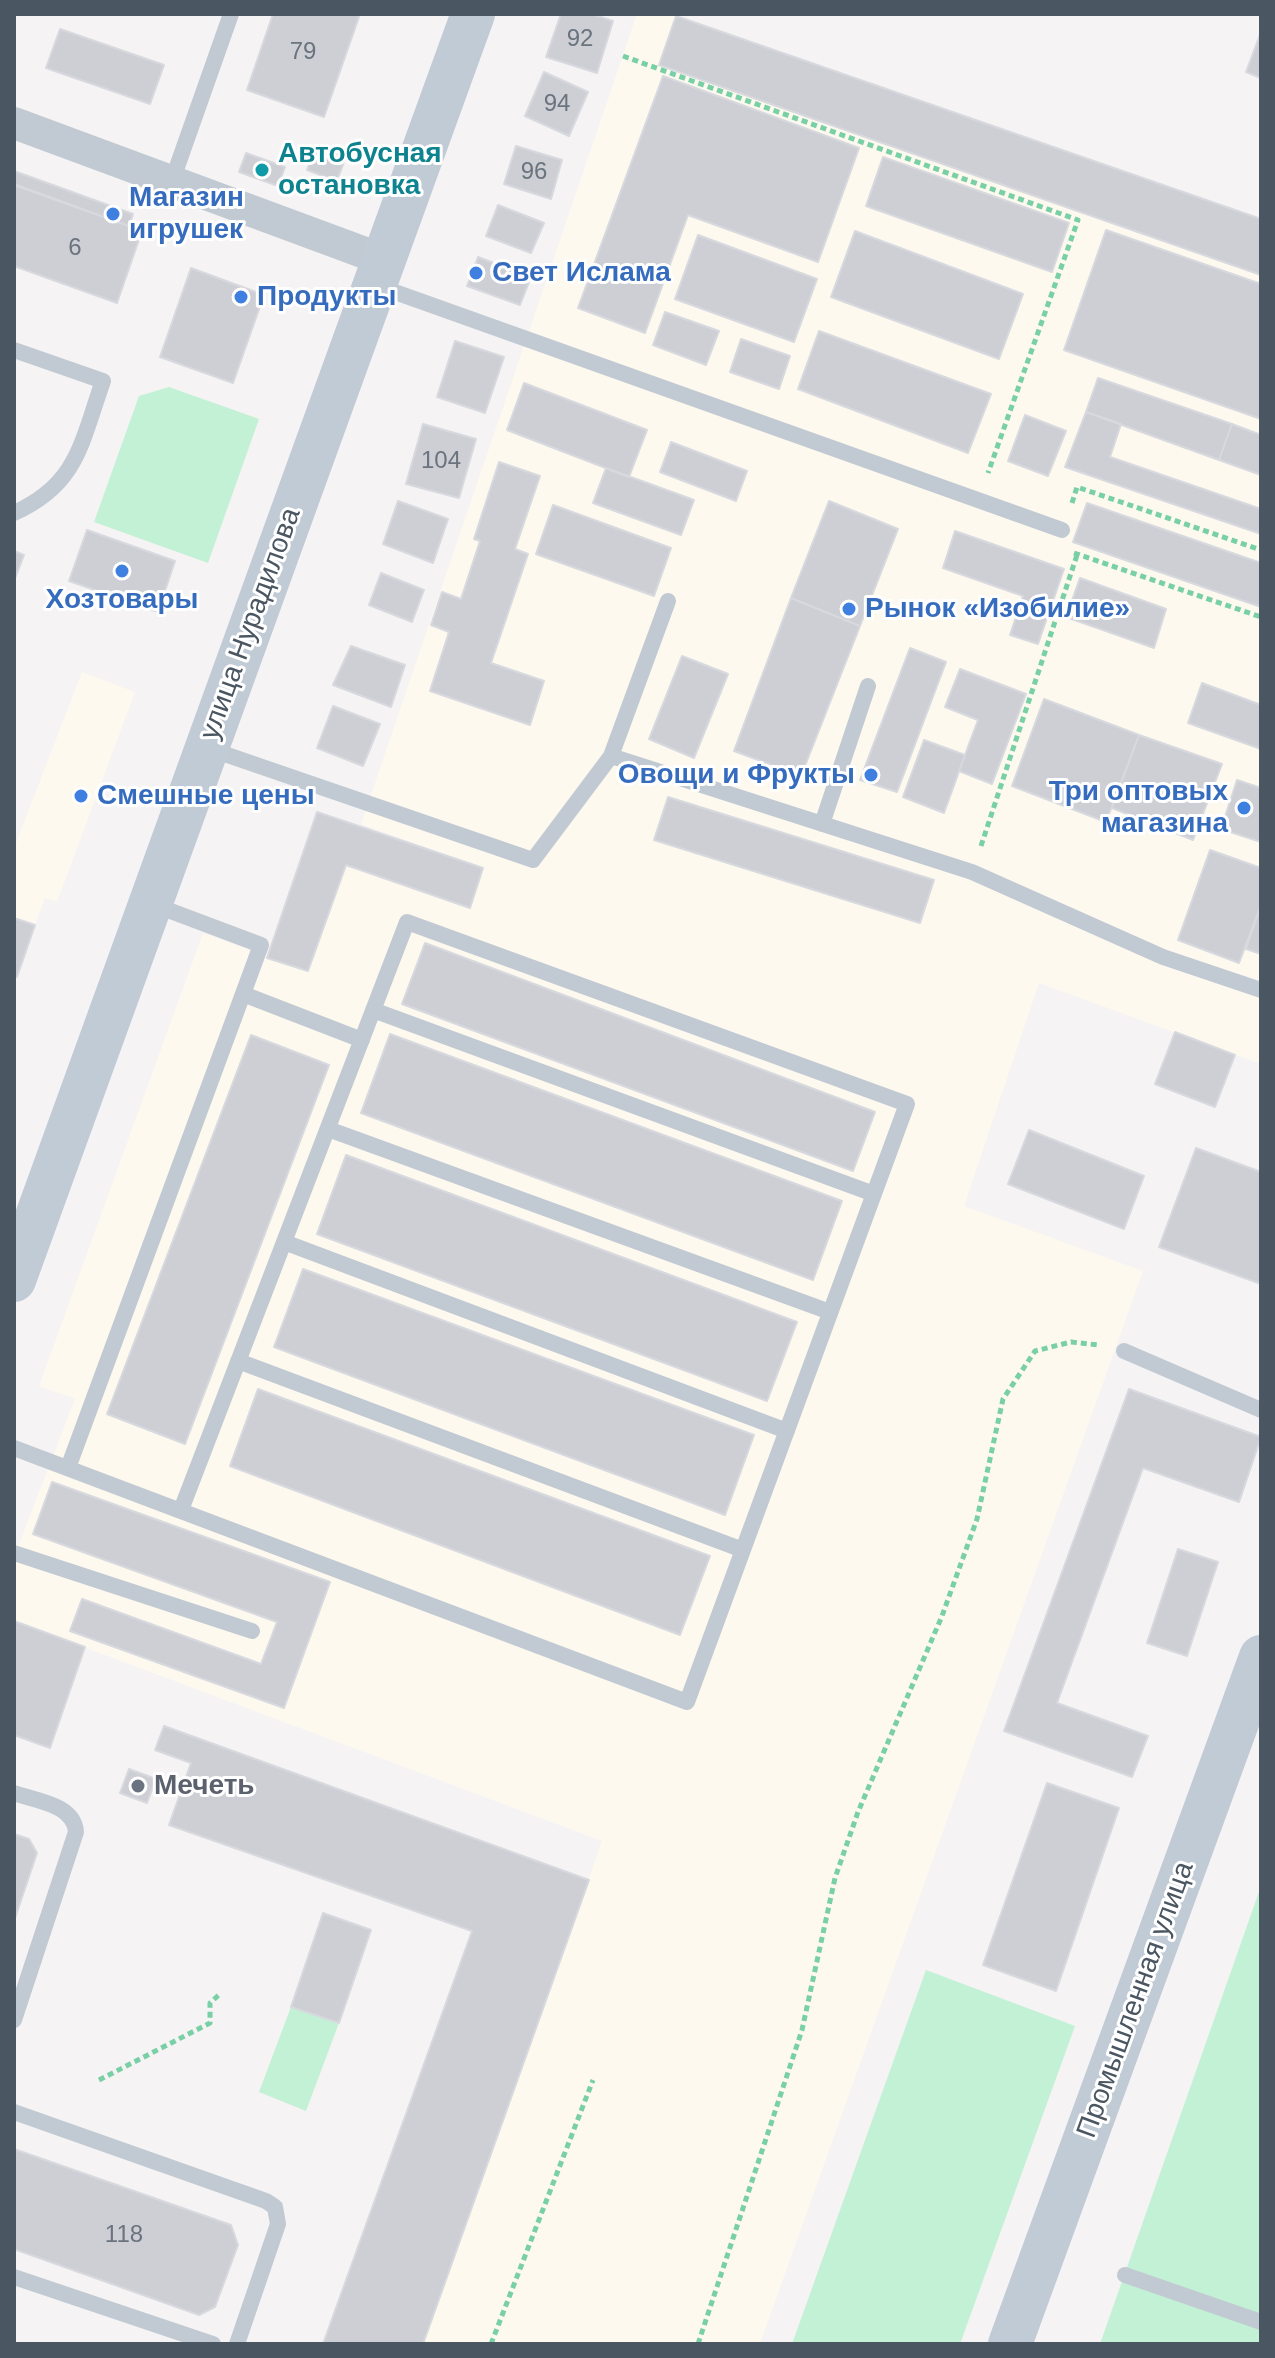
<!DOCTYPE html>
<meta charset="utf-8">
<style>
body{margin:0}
#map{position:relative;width:1275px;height:2358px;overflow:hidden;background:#f5f3f3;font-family:Helvetica,sans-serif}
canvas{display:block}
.frame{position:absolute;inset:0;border:16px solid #4a5661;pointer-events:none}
</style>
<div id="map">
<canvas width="1275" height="2358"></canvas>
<div class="frame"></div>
</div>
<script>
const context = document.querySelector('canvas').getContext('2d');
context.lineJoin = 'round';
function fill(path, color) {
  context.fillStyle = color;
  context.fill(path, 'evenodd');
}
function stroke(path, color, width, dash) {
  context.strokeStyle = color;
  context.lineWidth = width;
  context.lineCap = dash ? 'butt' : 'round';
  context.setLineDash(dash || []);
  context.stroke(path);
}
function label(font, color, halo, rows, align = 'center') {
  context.font = font + ' Helvetica,sans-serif';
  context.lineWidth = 6;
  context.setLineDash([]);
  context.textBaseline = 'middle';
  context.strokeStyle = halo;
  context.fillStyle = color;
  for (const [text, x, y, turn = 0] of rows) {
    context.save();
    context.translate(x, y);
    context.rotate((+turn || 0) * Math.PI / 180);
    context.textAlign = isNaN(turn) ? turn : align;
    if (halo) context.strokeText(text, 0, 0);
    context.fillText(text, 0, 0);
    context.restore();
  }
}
fill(new Path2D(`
 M637,14h33l591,205v845l-222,-81 -75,223 179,65 -383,1073h-338l180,-503 -588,-220v-64l61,-158 -36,-13 164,-453 105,38 38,-106 124,42 13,-39 -122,-44z
 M82,672l53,20 -78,210 -12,-4 -10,27 -21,-7v-70z`), '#fdf9ef');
fill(new Path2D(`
 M169,387l90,32 -51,144 -114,-41 45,-126z
 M1261,1886v458h-161z
 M926,1970l149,56 -115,318h-168z
 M291,2007l48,16 -33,88 -47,-19z`), '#c3f1d5');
const building = new Path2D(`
 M273,14h87l-36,103 -77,-27z
 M561,14h30l22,7 -16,52 -51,-16z
 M676,16l585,203v56l-602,-210z
 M60,29l104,36 -14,39 -104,-36z
 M1261,32v46l-15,-6z
 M544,72l44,20 -19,44 -44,-20z
 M663,76l196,72 -41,114 -130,-47 -43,118 -67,-25z
 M316,145l30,11 -9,25 -30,-11z
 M516,146l46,14 -11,39 -47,-15z
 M246,153l39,14 -7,19 -39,-14z
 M883,157l186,66 -17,49 -186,-66z
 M14,171l119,43 -4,12 -115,-41z
 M14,184l128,47 -25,72 -103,-37z
 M498,205l46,18 -13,30 -45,-17z
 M1106,230l155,54v135l-197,-69z
 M855,231l168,63 -24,65 -168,-62z
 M698,235l119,44 -23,63 -119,-43z
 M478,257l53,20 -11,28 -53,-19z
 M191,268l73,27 -31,88 -73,-26z
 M665,312l54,19 -13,34 -53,-20z
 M819,331l172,63 -23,59 -170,-64z
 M741,339l49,17 -11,33 -49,-17z
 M455,341l49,16 -19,56 -48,-16z
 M1098,378l134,46 -13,36 -133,-48z
 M524,383l123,47 -18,47 -122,-47z
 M1086,412l35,12 -11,33 151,52v25l-196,-67z
 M1025,415l41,16 -18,45 -40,-15z
 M423,424l53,15 -17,59 -53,-14z
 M1232,424l29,11v40l-42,-15z
 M671,442l76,29 -11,30 -76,-29z
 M499,462l41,14 -25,73 13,5 -37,109 53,18 -14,44 -100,-34 19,-59 -18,-7 11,-33 19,7 19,-58 -6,-2z
 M606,468l88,32 -13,35 -88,-32z
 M398,501l50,18 -15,44 -50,-19z
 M829,501l69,28 -38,97 -69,-28z
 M1087,503l174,60v44l-188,-65z
 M553,505l118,43 -17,48 -118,-42z
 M87,530l88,31 -17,51 -89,-31z
 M955,531l109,38 -26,75 -28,-9 13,-39 -80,-28z
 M14,551l10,4 -10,26z
 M381,573l43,17 -12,32 -43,-17z
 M1080,578l86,31 -12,39 -88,-31z
 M791,598l69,28 -59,150 -67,-25z
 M351,646l54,19 -14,42 -58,-22z
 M910,648l36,14 -49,130 -37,-12z
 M682,656l46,18 -34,84 -45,-19z
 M960,669l66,25 -34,90 -33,-13 19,-51 -33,-13z
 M1202,683l59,22v44l-73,-26z
 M1044,699l95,36 -33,87 -94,-36z
 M333,706l47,18 -17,42 -46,-18z
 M1139,735l83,29 -29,76 -81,-32z
 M924,740l41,15 -21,58 -41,-16z
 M1237,780l24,8v54l-40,-13z
 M668,797l266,83 -14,43 -266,-83z
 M317,812l166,56 -13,40 -124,-43 -38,106 -41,-13z
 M1210,850l51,18v37l-22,58 -61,-23z
 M1261,905v49l-15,-5z
 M14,918l21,7 -18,52 -3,-1z
 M425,943l450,169 -22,59 -451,-167z
 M1175,1032l60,23 -20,52 -60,-23z
 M390,1034l452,167 -29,79 -452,-167z
 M251,1035l78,30 -144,379 -78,-30z
 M1029,1130l115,46 -20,53 -116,-45z
 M1196,1148l65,24v112l-102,-37z
 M346,1155l451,167 -30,79 -450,-167z
 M303,1269l451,166 -29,80 -451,-168z
 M258,1389l452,167 -30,79 -450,-169z
 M1129,1389l132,48 -22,65 -96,-34 -86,235 91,33 -16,41 -128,-46z
 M52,1482l278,100 -46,126 -214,-77 12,-32 179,65 16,-42 -244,-88z
 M1178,1549l40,13 -31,94 -40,-13z
 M14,1621l71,26 -35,101 -36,-13z
 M164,1726l425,154 -166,464h-100l149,-413 -303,-106 22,-62 -36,-13z
 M129,1769l27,10 -9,24 -27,-10z
 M1047,1783l72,25 -63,183 -73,-26z
 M14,1834l15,5 8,14 -23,68z
 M323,1913l48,17 -32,93 -48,-16z
 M14,2149l217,76 7,20 -23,62 -16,8 -185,-66z`);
fill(building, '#cdcfd5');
stroke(building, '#d7d9de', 2);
stroke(new Path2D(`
 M623,56l455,164 -90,253
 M1072,503l5,-16 184,63
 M1074,553l187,64
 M981,846l96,-291
 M99,2080l111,-57v-20l11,-10
 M491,2344l102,-264
 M698,2344l104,-314 33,-152 23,-66 84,-196 35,-97 26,-120 32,-48 36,-9 28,3`), '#7ad0a6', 5, [6, 4]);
stroke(new Path2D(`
 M172,181l59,-167
 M378,286l684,244
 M14,350l89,31c-22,62 -25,103 -89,132
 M668,601l-57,155 361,116 191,85 98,33
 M207,748l326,112 78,-104
 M822,824l46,-138
 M243,994l119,46
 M373,1010l501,184
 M328,1129l502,183
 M284,1242l503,189
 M1124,1351l137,59
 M238,1361l505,189
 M14,1448l673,254 220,-598 -500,-182 -226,588
 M68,1468l193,-523 -109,-41
 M14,1553l238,78
 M14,1793c22,8 60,11 62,39l-62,188
 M14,2112l252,89 9,6 3,17 -41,120
 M1125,2275l136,47
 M14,2277l199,67`), '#c1cad2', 16);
stroke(new Path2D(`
 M14,123l370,137`), '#c1cad2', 32);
stroke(new Path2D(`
 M14,1280l459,-1266
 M1010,2344l251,-687`), '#c1cbd6', 44);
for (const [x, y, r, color] of [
 [262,170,8,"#0f9aa8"],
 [113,214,8,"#3f7fe0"],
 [476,273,8,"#3f7fe0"],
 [241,297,8,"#3f7fe0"],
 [122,571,8,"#3f7fe0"],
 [849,609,8,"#3f7fe0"],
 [871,775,8,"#3f7fe0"],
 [81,796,8,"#3f7fe0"],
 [1244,808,8,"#3f7fe0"],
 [138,1786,8,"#6b7280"]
]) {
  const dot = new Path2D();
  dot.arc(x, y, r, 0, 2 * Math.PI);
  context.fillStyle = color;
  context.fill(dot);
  stroke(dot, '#fff', 3);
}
label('24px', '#6b747e', null, [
 ["92",580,39],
 ["79",303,52],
 ["94",557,104],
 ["96",534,172],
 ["6",75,248],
 ["104",441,461],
 ["118",124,2235]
]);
label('bold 28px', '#0d838f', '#fff', [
 ["Автобусная",278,154],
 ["остановка",278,186]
], 'left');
label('bold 28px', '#366cbe', '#fff', [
 ["Магазин",129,198],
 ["игрушек",129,230],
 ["Свет Ислама",492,273],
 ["Продукты",257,297],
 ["Хозтовары",122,600,"center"],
 ["Рынок «Изобилие»",865,609],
 ["Овощи и Фрукты",855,775,"right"],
 ["Три оптовых",1228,792,"right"],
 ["магазина",1228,824,"right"],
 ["Смешные цены",97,796]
], 'left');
label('28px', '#4a5661', '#fff', [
 ["улица Нурадилова",251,624,-70],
 ["Промышленная улица",1136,2000,-70]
]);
label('bold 28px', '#5b616d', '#fff', [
 ["Мечеть",154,1786]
], 'left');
</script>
